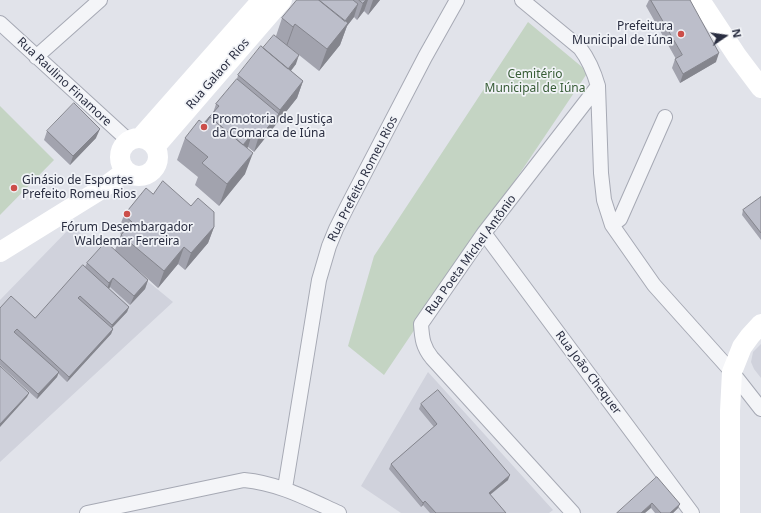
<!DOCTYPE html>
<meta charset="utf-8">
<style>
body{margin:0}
#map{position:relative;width:761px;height:513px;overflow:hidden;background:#e1e3ea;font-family:"Noto Sans",sans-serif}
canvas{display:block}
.north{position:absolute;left:705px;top:16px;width:40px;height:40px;-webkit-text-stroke:3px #f1f3f7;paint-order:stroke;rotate:77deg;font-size:11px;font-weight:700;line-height:16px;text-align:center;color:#2a2e41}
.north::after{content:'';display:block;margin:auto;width:14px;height:18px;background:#2a2e41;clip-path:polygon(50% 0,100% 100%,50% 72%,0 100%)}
</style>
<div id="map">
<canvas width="761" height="513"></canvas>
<div class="north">N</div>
</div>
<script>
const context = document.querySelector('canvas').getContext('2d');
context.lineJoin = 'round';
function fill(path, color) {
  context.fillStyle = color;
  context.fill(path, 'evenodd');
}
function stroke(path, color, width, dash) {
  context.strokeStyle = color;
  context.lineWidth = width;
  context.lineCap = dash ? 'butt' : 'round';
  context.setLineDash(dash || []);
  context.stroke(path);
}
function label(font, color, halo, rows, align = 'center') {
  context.font = font + ' "Noto Sans",sans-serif';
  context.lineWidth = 3.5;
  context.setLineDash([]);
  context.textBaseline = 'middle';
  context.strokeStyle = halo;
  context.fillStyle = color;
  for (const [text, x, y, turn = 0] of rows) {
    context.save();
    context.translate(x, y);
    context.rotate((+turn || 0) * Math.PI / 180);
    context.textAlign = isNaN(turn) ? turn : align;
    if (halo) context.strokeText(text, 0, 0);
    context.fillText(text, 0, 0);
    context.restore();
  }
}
fill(new Path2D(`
 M72,226l24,21 4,-5 73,60 -173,160v-162z
 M761,344v34l-7,-9 -3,-7 2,-10z
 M428,372l125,138 -4,3h-148l-40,-27z`), '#d0d2dc');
fill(new Path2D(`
 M528,22l60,50 -204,303 -36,-29 26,-90z
 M0,106l54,54 -54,55z`), '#c4d4c3');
const street = new Path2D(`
 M522,0l58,48c9,12 14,24 18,38l3,87 3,27 8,25 42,60 78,87 29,37
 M0,23l129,118
 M36,57l64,-57
 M612,225l8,-6 45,-102
 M484,233l208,280
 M285,488l34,-208 10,-34 7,-17 11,-22 78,-150 32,-57
 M87,513l157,-33c34,3 64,19 95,33
 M573,513l-141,-155c-9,-11 -10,-19 -11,-34l63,-91 114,-147`);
stroke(street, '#a6a9b4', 16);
stroke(street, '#f4f5f8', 14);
stroke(new Path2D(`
 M700,0l37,56 24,32
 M140,138l122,-138
 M120 157a19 19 0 1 1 38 0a19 19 0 1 1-38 0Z
 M155,147l127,-147
 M0,252l100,-62 26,-19
 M730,513v-102l2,-39 10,-25 8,-11 11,-12`), '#fff', 20);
fill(new Path2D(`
 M297,0h83l-12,15 -4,-4 -7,9 -3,-3 -7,9 -7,19 -21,26 -30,-24 7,17 -5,7 12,10 -6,17 -43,54 -6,-5 -1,1 -2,26 -26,32 -24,-21 3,-8 -21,-17 8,-22 19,-14 9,-11 3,-9 21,-25 1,-4 38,-39 6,-18z
 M649,0h41l26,62 -36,21 -8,-15 3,-9h1l-30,-53z
 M47,131l49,7 -26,27 -26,-25z
 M761,197v43l-19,-25 1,-5z
 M124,215l90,12 -6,16 -23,27 -7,-6 -20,24 -20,-18 10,10 -3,9 -15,16 -20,-18 -1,2 20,18 -2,5 -15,16 1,1 -2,5 -44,48 -9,-9 -1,4 -20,22 -37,-34v-57l35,10 50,-51 2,-4 28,-13 6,-16 -3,-3z
 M421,404l87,76 -18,15 16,18h-76l-7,-8 -2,2 -32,-38 2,-5 43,-37 -15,-18z
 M657,477l21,31 -5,5h-18l-4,-5z`), '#a2a3ae');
fill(new Path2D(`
 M366,0h2l-4,11 -7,9 6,-17z
 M373,0h7l-12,15z
 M358,4l-4,13 -7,9 -7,19 -21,26 8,-22 13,-21z
 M295,24l-8,22 -2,3 8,-22z
 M719,53l-3,9 -36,21 3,-9z
 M299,55l-3,9 -16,20 4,-9z
 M303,81l-6,17 -43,54 4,-13 20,-24 2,-5z
 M100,129l-4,9 -26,27 3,-9z
 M252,134l-4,13 -15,17 5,-13z
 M253,153l-8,21 -26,32 8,-22z
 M214,227l-6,16 -23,27 6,-17z
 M184,247l-6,17 -20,24 6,-17z
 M113,278l-3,9 -4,5 3,-9z
 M148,280l-3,9 -15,16 4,-9z
 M129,307l-2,5 -17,18 2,-5z
 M113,329l-2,5 -44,48 2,-5z
 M59,372l-2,5 -20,22 1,-5z
 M29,393l-2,4 -27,30v-3z
 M510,475l-2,5 -21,17 2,-4z
 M425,501l-2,4 -2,2 2,-4z
 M652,503l-1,5 -6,5h-4z
 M680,504l-2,4 -5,5h-3z`), '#84858d');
const building = new Path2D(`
 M297,0h22l29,23 -21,26 -32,-25 -2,3 -11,-9z
 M319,0h34l5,4 -13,17z
 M359,0h7l-3,3z
 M651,0h39l29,53 -36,21 -8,-15 7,-4z
 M274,35l25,20 -11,14 -25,-21z
 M261,46l42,35 -23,29 -42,-35z
 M237,79l42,35 -21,25 -6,-5 -9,11 -33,-28 -5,7 -1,-1 15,-17 -3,-2z
 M74,103l26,26 -27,27 -26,-25z
 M210,117l43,36 -26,31 -25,-21 6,-6 -23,-19 14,-18 5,4z
 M163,181l28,25 7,-8 16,14v15l-23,26 -7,-6 -20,24 -43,-36 11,-13 -8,-7 22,-27 7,6z
 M761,197v36l-18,-23z
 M106,242l42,38 -14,16 -21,-18 -4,5 -22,-20z
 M83,265l46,42 -17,18 -32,-29 -2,2 35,31 -44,48 -52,-48 -3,3 45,40 -21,22 -38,-35v-51l11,-12 24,22z
 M0,366l29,27 -29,31z
 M438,390l72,85 -21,18 17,20h-70l-11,-12 -2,2 -32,-39 46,-40 -16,-20z
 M657,477l23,27 -10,9h-9l-9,-10 -11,10h-24z`);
fill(building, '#bcbeca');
stroke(building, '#84858d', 1);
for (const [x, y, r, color] of [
 [681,34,4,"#cc4e49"],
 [204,127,4,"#cc4e49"],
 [14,188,4,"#cc4e49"],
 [127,214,4,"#cc4e49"]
]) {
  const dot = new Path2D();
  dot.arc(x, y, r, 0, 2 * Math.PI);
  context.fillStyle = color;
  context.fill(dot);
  stroke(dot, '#f1f3f7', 1.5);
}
label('12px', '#2a2e41', '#f1f3f7', [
 ["Prefeitura",673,27,"right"],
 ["Municipal de Iúna",673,41,"right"],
 ["Promotoria de Justiça",212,120],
 ["da Comarca de Iúna",212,134],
 ["Ginásio de Esportes",22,181],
 ["Prefeito Romeu Rios",22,195],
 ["Fórum Desembargador",127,228,"center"],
 ["Waldemar Ferreira",127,242,"center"]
], 'left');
label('12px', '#2a2e41', '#f1f3f7', [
 ["Rua Galaor Rios",218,74,-49],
 ["Rua Raulino Finamore",64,82,43],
 ["Rua Prefeito Romeu Rios",363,179,-63],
 ["Rua Poeta Michel Antônio",471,255,-54],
 ["Rua João Chequer",588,373,53]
]);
label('12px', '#385d37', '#f1f3f7', [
 ["Cemitério",535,75],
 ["Municipal de Iúna",535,89]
]);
</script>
